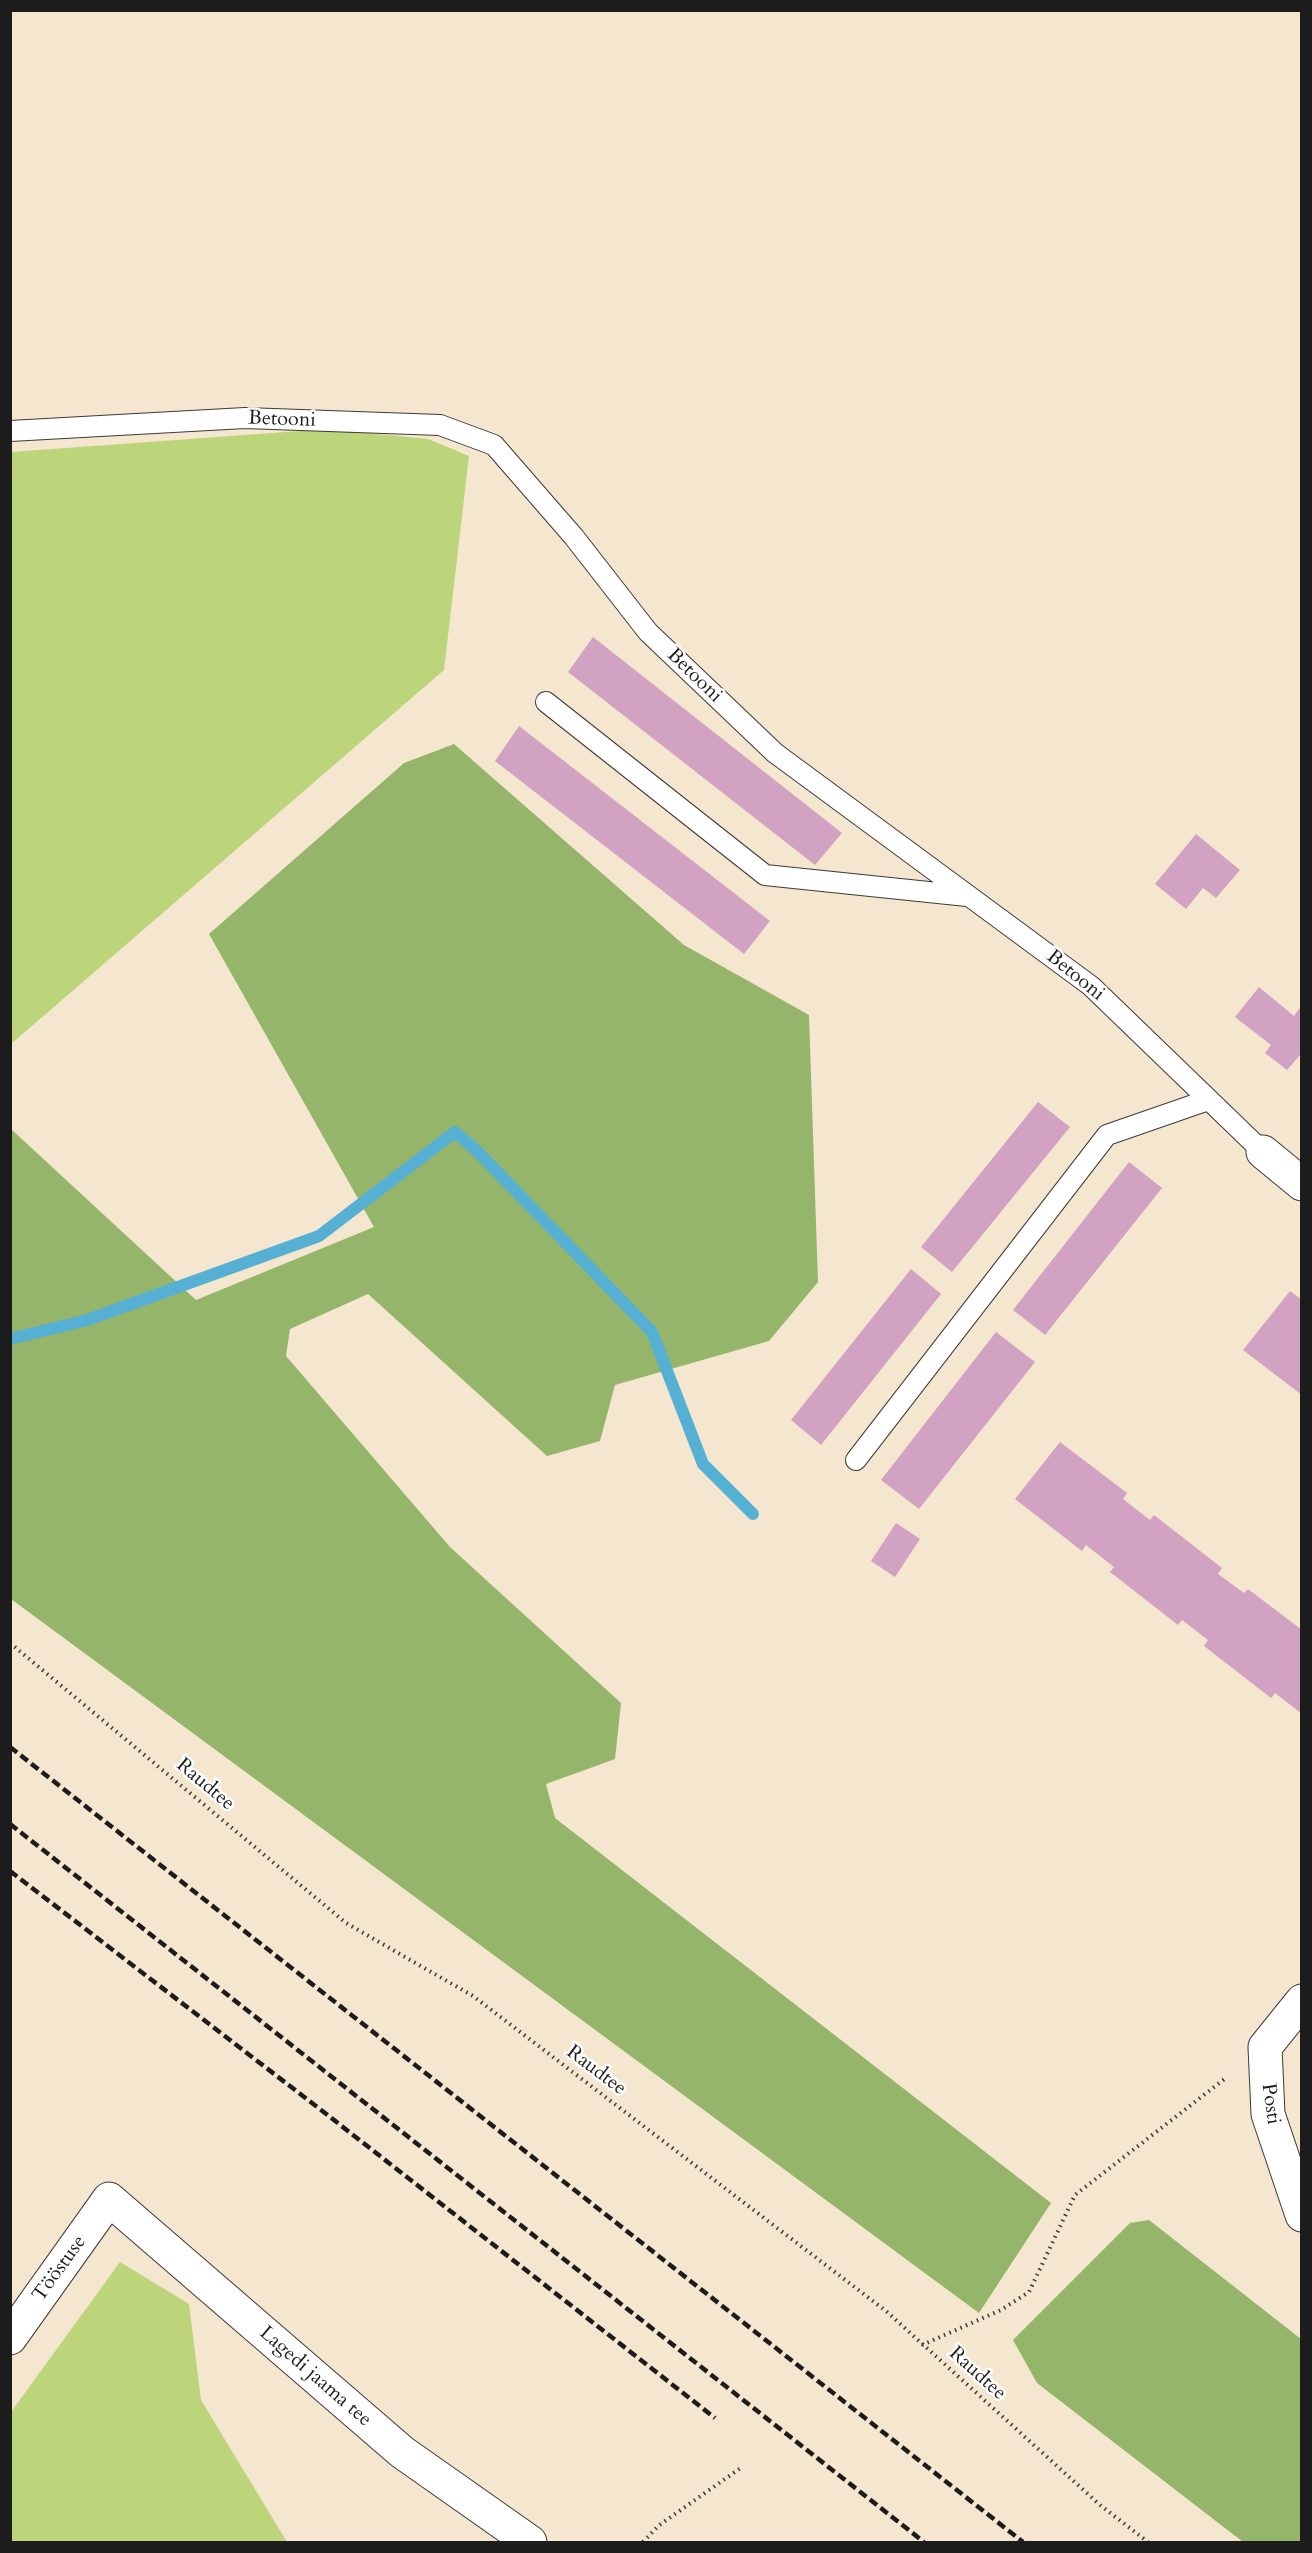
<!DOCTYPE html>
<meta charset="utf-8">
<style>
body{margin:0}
#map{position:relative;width:1312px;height:2553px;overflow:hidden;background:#f5e6cf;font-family:Cardo,serif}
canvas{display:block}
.frame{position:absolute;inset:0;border:12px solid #1c1c1c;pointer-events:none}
</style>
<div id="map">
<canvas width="1312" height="2553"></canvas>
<div class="frame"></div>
</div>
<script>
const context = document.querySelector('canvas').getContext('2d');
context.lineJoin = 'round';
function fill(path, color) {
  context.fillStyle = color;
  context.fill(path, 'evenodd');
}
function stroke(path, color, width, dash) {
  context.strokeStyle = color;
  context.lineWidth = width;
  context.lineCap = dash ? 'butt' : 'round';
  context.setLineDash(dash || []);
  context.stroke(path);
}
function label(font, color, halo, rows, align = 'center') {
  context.font = font + ' Cardo,serif';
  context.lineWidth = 5;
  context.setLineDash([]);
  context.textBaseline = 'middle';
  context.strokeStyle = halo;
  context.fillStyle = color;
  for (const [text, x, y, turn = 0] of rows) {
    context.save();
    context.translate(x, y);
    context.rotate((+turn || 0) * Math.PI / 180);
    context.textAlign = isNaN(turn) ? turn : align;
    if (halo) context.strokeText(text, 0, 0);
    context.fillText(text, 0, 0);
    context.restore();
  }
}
fill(new Path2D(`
 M327,429l101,10 41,17 -25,214 -433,374v-592z
 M120,2262l69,42 12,96 86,142h-276v-130z`), '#bcd57a');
fill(new Path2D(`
 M454,744l230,201 125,70 9,267 -49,59 -154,44 -15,56 -53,15 -179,-162 -78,35 -4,27 164,191 171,156 -6,56 -69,25 9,34 496,385 -72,110 -968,-714v-470l185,171 178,-73 -165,-293 195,-171z
 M1149,2220l152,119v203h-58l-206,-159 -24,-43 117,-117z`), '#95b66a');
stroke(new Path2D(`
 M10,1339l77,-19 232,-84 136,-104 22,19 175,181 51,132 50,50`), '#56b0d4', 12);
fill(new Path2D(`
 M593,637l249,196 -27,32 -247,-193z
 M519,726l251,195 -26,33 -249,-193z
 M1196,834l44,36 -24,28 -13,-10 -17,21 -31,-25z
 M1259,987l35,29 6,-8 2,1v44l-15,17 -22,-17 6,-8 -36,-28z
 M1038,1102l32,25 -118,145 -31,-25z
 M1129,1162l33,26 -117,147 -32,-25z
 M911,1269l30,25 -120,151 -30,-25z
 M1290,1291l12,9v95l-59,-45z
 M996,1332l39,30 -116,147 -38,-29z
 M1060,1442l67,51 -4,6 27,21 4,-5 68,53 -4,6 26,19 4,-4 54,41v84l-27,-21 -4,5 -67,-52 4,-6 -26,-20 -4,5 -68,-53 4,-5 -28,-22 -4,6 -67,-52z
 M896,1523l24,16 -25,38 -24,-16z`), '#d1a2c1');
const lane = new Path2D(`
 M10,431l235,-13 195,7 54,20 80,92 74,95 127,121 316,233 172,166
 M546,702l219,173 202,21
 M856,1460l251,-325 101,-35`);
const street = new Path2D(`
 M1263,1152l39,32
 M1302,2001l-37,46 3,67 34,101`);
const secondary = new Path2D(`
 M10,2338l99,-139 293,253 128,90`);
stroke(lane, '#3d3a37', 22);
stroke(street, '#3d3a37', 35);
stroke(secondary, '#3d3a37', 35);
stroke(new Path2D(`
 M10,1643l336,280 127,73 413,315 214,194 48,37
 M922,2345l79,-35 28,-18 46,-97 152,-118
 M643,2542l15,-16 84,-59`), '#3d3a37', 4, [1.5, 4.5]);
stroke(lane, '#fff', 20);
stroke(street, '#fff', 33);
stroke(secondary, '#fff', 33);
stroke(new Path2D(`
 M10,1747l1013,795
 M10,1824l914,718
 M10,1871l315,242 390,305`), '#1c1c1c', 4.5, [9, 4.5]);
label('20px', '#1c1c1c', '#fff', [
 ["Betooni",282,420,2],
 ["Betooni",694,676,44],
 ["Betooni",1075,976,39],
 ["Raudtee",205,1785,40],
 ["Raudtee",596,2071,37],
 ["Posti",1270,2104,82],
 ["Tööstuse",60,2269,-54],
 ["Raudtee",977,2374,42],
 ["Lagedi jaama tee",315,2377,41]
]);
</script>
